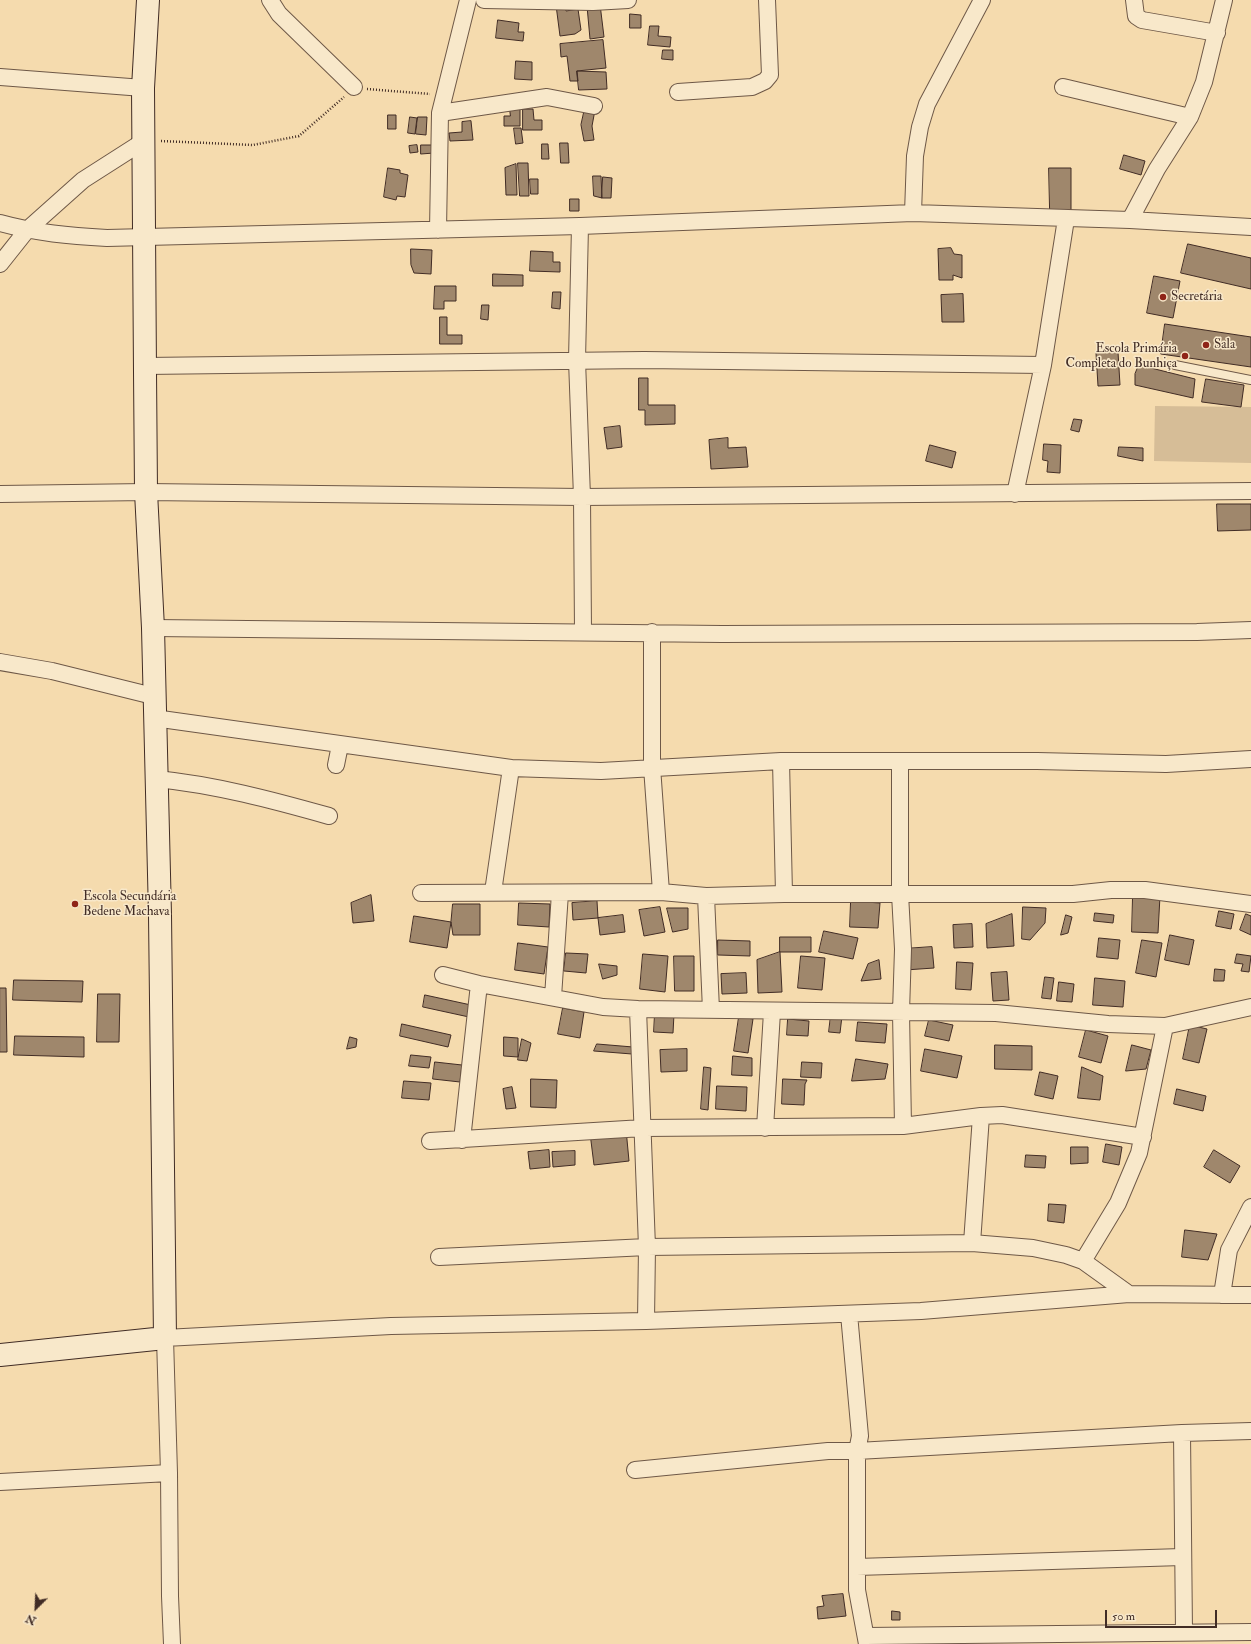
<!DOCTYPE html>
<meta charset="utf-8">
<style>
body{margin:0}
#map{position:relative;width:1251px;height:1644px;overflow:hidden;background:#f5dbae;font-family:"IM FELL Double Pica",serif}
canvas{display:block}
.north{position:absolute;left:16px;top:1588px;width:40px;height:40px;-webkit-text-stroke:3px #f8e8ca;paint-order:stroke;rotate:204deg;font-size:11px;font-weight:700;line-height:16px;text-align:center;color:#412c25}
.north::after{content:'';display:block;margin:auto;width:14px;height:18px;background:#412c25;clip-path:polygon(50% 0,100% 100%,50% 72%,0 100%)}
.scale{position:absolute;left:1105px;top:1610px;width:112px;height:18px;box-sizing:border-box;border:2px solid #412c25;border-top:0;padding-left:5px;font-size:12px;line-height:14px;white-space:nowrap;color:#412c25;-webkit-text-stroke:3px #f8e8ca;paint-order:stroke}
</style>
<div id="map">
<canvas width="1251" height="1644"></canvas>
<div class="north">N</div>
<div class="scale">50 m</div>
</div>
<script>
const context = document.querySelector('canvas').getContext('2d');
context.lineJoin = 'round';
function fill(path, color) {
  context.fillStyle = color;
  context.fill(path, 'evenodd');
}
function stroke(path, color, width, dash) {
  context.strokeStyle = color;
  context.lineWidth = width;
  context.lineCap = dash ? 'butt' : 'round';
  context.setLineDash(dash || []);
  context.stroke(path);
}
function label(font, color, halo, rows, align = 'center') {
  context.font = font + ' "IM FELL Double Pica",serif';
  context.lineWidth = 3;
  context.setLineDash([]);
  context.textBaseline = 'middle';
  context.strokeStyle = halo;
  context.fillStyle = color;
  for (const [text, x, y, turn = 0] of rows) {
    context.save();
    context.translate(x, y);
    context.rotate((+turn || 0) * Math.PI / 180);
    context.textAlign = isNaN(turn) ? turn : align;
    if (halo) context.strokeText(text, 0, 0);
    context.fillText(text, 0, 0);
    context.restore();
  }
}
fill(new Path2D(`
 M1155,406l96,1v56l-97,-2z`), '#d6bd97');
const building = new Path2D(`
 M565,4l1,7 12,-2 3,21 -6,4 -15,2 -4,-31z
 M600,4l4,33 -14,2 -3,-33z
 M630,14l11,1v13h-11z
 M498,20l21,3 -1,9h6l-1,9 -27,-3z
 M650,26h9l-1,10 13,1 -1,10 -22,-2z
 M603,40l3,28 -29,3 1,10h-8l-3,-25 -6,1 -1,-13z
 M663,50h10v10l-11,-1z
 M516,61l16,1v18l-17,-1z
 M577,71l29,1 1,17 -28,1z
 M585,108l10,2 -3,16 2,14 -10,1 -3,-16z
 M510,109h10v17h-16v-10h6z
 M523,109h10l1,11h8v10h-19z
 M388,115h8v14h-8z
 M410,117l7,1 -2,16 -7,-1z
 M418,117h9l-1,18 -10,-1z
 M471,121l2,19 -23,1 -1,-8 13,-1v-10z
 M514,128h7l2,15 -7,1z
 M560,143h8l1,20h-8z
 M542,144h6l1,15h-7z
 M417,145l1,7 -8,1 -1,-7z
 M421,145h12l1,8 -13,1z
 M1124,155l21,6 -4,14 -21,-6z
 M518,163h10l1,33h-9z
 M516,164l1,31h-11l-1,-27z
 M388,168l12,2v3l8,2 -3,22 -8,-1 -1,4 -12,-3z
 M1049,168h22v42h-21z
 M593,176h8l1,22 -8,-2z
 M603,177l9,1 -1,20h-9z
 M530,179h8v15h-7z
 M570,199h9v12h-9z
 M1188,244l63,14v31l-70,-16z
 M951,248l3,6 8,1v23l-9,-3v5h-14l-1,-31z
 M411,249l21,1 -1,24 -17,-1 -3,-8z
 M531,251l22,1v10h7v10l-30,-1z
 M493,274l30,1v11h-30z
 M1154,276l26,5 -7,37 -26,-5z
 M435,286h21v15h-12v8h-10z
 M553,292h8l-1,17 -8,-1z
 M963,294l1,28h-22l-1,-27z
 M482,305h7l-1,15 -7,-1z
 M440,317h7v18h15v9h-22z
 M1165,324l86,13v30l-90,-13z
 M1118,352l2,33 -22,1 -2,-33z
 M1139,365l56,14 -2,19 -58,-13v-11z
 M639,378h9v27h27v19l-30,1v-15h-6z
 M1206,379l38,6 -3,22 -39,-5z
 M1074,419l8,1 -3,12 -8,-2z
 M620,426l2,21 -15,2 -3,-21z
 M728,438v10l18,-1 2,20 -37,2 -2,-29z
 M1044,444l17,1 -1,28 -13,-1 1,-11 -5,-1z
 M930,445l26,7 -4,16 -26,-7z
 M1119,447l24,1v13l-25,-5z
 M1217,504h34v26l-33,1z
 M371,895l3,26 -21,2 -2,-20z
 M1133,895l27,1 -2,37 -26,-1z
 M597,901l1,17 -25,2 -1,-17z
 M851,901l29,2 -2,25 -28,-1z
 M519,903l31,1 -1,23 -31,-2z
 M453,904h27v31h-27l-2,-13z
 M660,907l5,25 -21,4 -5,-26z
 M1023,907l23,1 -1,15 -15,17 -8,-1z
 M667,908h21v21l-15,3z
 M1219,911l15,3 -3,15 -15,-3z
 M1095,913l19,2 -1,8 -19,-2z
 M1012,914l2,32 -27,2 -1,-24z
 M1246,914l5,2v19l-11,-5z
 M623,915l2,17 -25,3 -2,-17z
 M1066,915l6,2 -4,16 -7,2z
 M414,916l37,6 -4,26 -37,-6z
 M972,924l1,23 -19,1 -1,-23z
 M824,931l34,7 -5,21 -34,-7z
 M1170,935l24,5 -5,25 -24,-5z
 M780,937h31v15h-31z
 M1099,938l21,2 -2,19 -21,-2z
 M718,940l32,1v15l-32,-1z
 M1142,940l20,3 -6,34 -20,-4z
 M518,943l30,4 -4,27 -29,-4z
 M932,947l2,21 -29,2 -2,-21z
 M780,952l2,40 -24,1 -1,-33z
 M566,953l22,1 -2,19 -22,-2z
 M643,954l25,2 -3,36 -25,-3z
 M1237,954l14,2 -2,16 -8,-1 2,-7 -8,-1z
 M674,956h20v35h-19z
 M801,956l24,2 -3,32 -24,-2z
 M879,960l2,19 -20,2 7,-17z
 M957,962l16,1 -2,27 -15,-1z
 M599,964l18,2v9l-14,4z
 M1215,969l10,1 -1,11h-10z
 M1007,972l2,28 -16,1 -2,-28z
 M746,973l1,20 -25,1 -1,-20z
 M1045,977l9,1 -3,21 -9,-1z
 M1095,978l30,3 -2,26 -30,-2z
 M14,980l69,1 -1,21 -69,-2z
 M1059,982l15,2 -2,18 -15,-1z
 M0,988h6l1,64h-7z
 M98,994h22l-1,48h-22z
 M425,995l46,10 -2,12 -46,-10z
 M563,1008l21,4 -4,26 -22,-4z
 M655,1013l19,1 -1,19 -19,-1z
 M831,1015l11,1 -2,17 -11,-1z
 M739,1017l14,2 -5,34 -14,-2z
 M788,1019l21,2 -1,15 -21,-1z
 M929,1020l24,5 -4,16 -24,-5z
 M858,1022l29,2 -2,19 -29,-2z
 M402,1024l49,11 -3,12 -48,-11z
 M1190,1025l17,4 -8,34 -16,-4z
 M1086,1030l22,6 -7,27 -22,-6z
 M15,1036l69,1v20l-70,-2z
 M350,1037l7,2 -1,8 -9,2z
 M504,1037l14,1v19l-14,-1z
 M522,1039l9,4 -4,18 -9,-1z
 M597,1044l36,3 -1,7 -38,-3z
 M995,1045l37,1v24l-37,-1z
 M1132,1045l19,5 -5,19 -20,2z
 M687,1049v22l-26,1 -1,-22z
 M925,1049l37,7 -5,22 -36,-7z
 M411,1055l20,2 -2,11 -20,-2z
 M733,1056l19,2v18l-20,-1z
 M856,1059l32,5 -3,15 -33,2z
 M435,1062l27,3 -2,17 -27,-3z
 M802,1062l20,1 -1,15 -20,-1z
 M704,1067l7,1 -3,42 -7,-1z
 M1082,1067l21,9 -3,24 -22,-2z
 M1040,1072l18,4 -5,23 -18,-4z
 M531,1079l26,1 -1,28 -25,-1z
 M783,1079l24,1 -2,4 -1,21 -22,-1z
 M404,1081l27,2 -2,17 -27,-2z
 M717,1086l30,1 -1,24 -30,-2z
 M512,1087l4,21 -10,1 -3,-20z
 M1177,1089l29,7 -3,15 -29,-7z
 M626,1129l3,32 -35,4 -4,-32z
 M1106,1144l16,3 -3,18 -16,-3z
 M1071,1147h17v16l-17,1z
 M549,1150l1,17 -20,2 -2,-17z
 M1214,1150l26,16 -10,17 -26,-16z
 M575,1151v14l-22,2 -1,-15z
 M1026,1155l20,1 -1,12 -20,-1z
 M1049,1204l17,1 -2,18 -16,-2z
 M1185,1230l32,4 -9,26 -26,-3z
 M843,1594l3,22 -28,3 -1,-12 7,-1 -2,-10z
 M892,1611l8,1v8h-8z`);
fill(building, '#9f876c');
stroke(building, '#412c25', 1);
const lane = new Path2D(`
 M1175,365l76,15`);
const street = new Path2D(`
 M270,0l9,14 75,73
 M484,0l109,2 35,-2
 M1134,0l2,16 6,4 75,13
 M0,77l143,11
 M1063,87l127,30
 M678,92l74,-5 13,-6 5,-6 -3,-75
 M440,113l107,-16 47,9
 M913,213l2,-57 5,-29 7,-23 55,-104
 M1130,220l27,-51 33,-52 14,-35 20,-82
 M0,223c36,10 70,13 107,15l473,-12 333,-13 217,7 121,7
 M580,226l-3,134 5,137 1,135
 M438,230l2,-117 28,-113
 M0,264l27,-34 56,-50 61,-39
 M145,366l499,-6 399,5
 M0,494l146,-2 436,5 669,-6
 M1015,494l28,-129 23,-146
 M153,628l569,6 475,-2 54,-2
 M652,632v135l9,125
 M0,662l52,9 101,25
 M154,718l357,50 90,3 180,-10h256l129,3 85,-5
 M781,761l3,133
 M900,762v132l3,55 -2,63 2,114
 M336,765l4,-20
 M157,779c59,6 115,21 172,37
 M493,892l18,-124
 M421,893l240,-1 45,4 78,-2h289l38,-4h34l106,14
 M706,896l5,114
 M443,975l36,9 124,23 35,2 358,4 112,11 57,2 86,-19
 M553,997l7,-104
 M638,1009l9,238 -1,74
 M765,1128l7,-116
 M462,1140l17,-156
 M430,1141l213,-13 260,-2 78,-10 21,-1 141,22
 M972,1243l9,-127
 M439,1257l208,-10 325,-4 61,5 33,7 17,6 46,33
 M1083,1261l35,-58 21,-50 26,-127
 M1222,1295l7,-45 22,-43
 M849,1314l11,122 -3,15v139l10,54
 M1182,1433l2,199
 M635,1470l193,-19h29l325,-18 69,-2
 M0,1482l169,-9
 M857,1567l325,-10
 M866,1636l385,-4
 M172,1644l-2,-48 -1,-123 -4,-135 226,-12 255,-5 275,-10 208,-17 122,1`);
const secondary = new Path2D(`
 M0,1355l165,-17 -5,-423 -7,-287 -7,-136 -1,-120 -2,-284 5,-88`);
stroke(lane, '#6e5847', 10);
stroke(street, '#6e5847', 18);
stroke(secondary, '#412c25', 24);
stroke(new Path2D(`
 M367,89l63,5
 M161,141l92,4 46,-9 45,-39`), '#412c25', 2.5, [1, 2]);
stroke(lane, '#f8e8ca', 8);
stroke(street, '#f8e8ca', 16);
stroke(secondary, '#f8e8ca', 22);
for (const [x, y, r, color] of [
 [1163,297,4,"#8f2418"],
 [1206,345,4,"#8f2418"],
 [1185,356,4,"#8f2418"],
 [75,904,4,"#8f2418"]
]) {
  const dot = new Path2D();
  dot.arc(x, y, r, 0, 2 * Math.PI);
  context.fillStyle = color;
  context.fill(dot);
  stroke(dot, '#f8e8ca', 1.5);
}
label('13px', '#412c25', '#f8e8ca', [
 ["Secretária",1171,297],
 ["Sala",1214,345],
 ["Escola Primária",1177,349,"right"],
 ["Completa do Bunhiça",1177,364,"right"],
 ["Escola Secundária",83,897],
 ["Bedene Machava",83,912]
], 'left');
</script>
